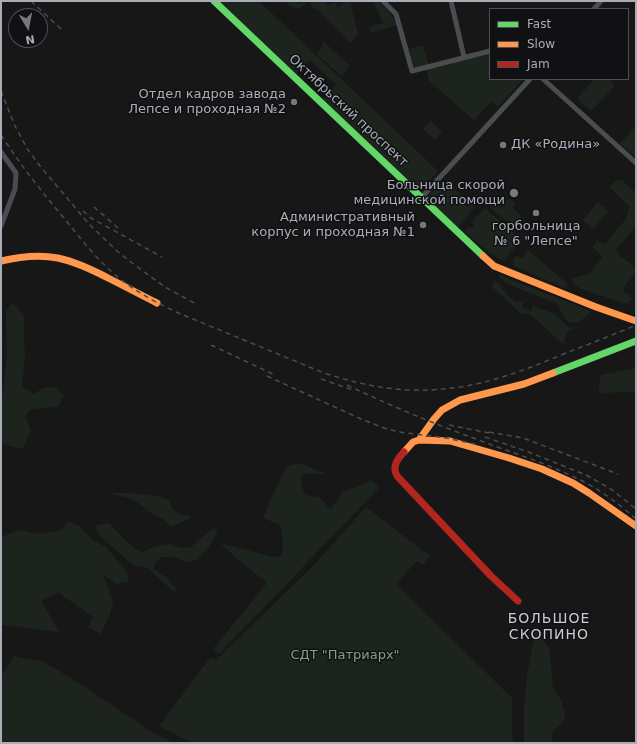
<!DOCTYPE html>
<meta charset="utf-8">
<style>
body{margin:0}
#map{position:relative;width:637px;height:744px;overflow:hidden;background:#171717;font-family:"DejaVu Sans",sans-serif}
canvas{display:block}
.frame{position:absolute;inset:0;border:2px solid #a8adb8;pointer-events:none}
.legend{position:absolute;left:489px;top:8px;width:140px;height:72px;box-sizing:border-box;background:#111113;border:1px solid #4d4f55;margin:0;padding:5px 7px;list-style:none;font-size:12px;color:#a8adb8}
.legend li{display:flex;align-items:center;gap:8px;height:20px}
.legend b{width:20px;border:1px solid #4d4f55}
.north{position:absolute;left:8px;top:8px;width:40px;height:40px;box-sizing:border-box;background:#111113;border:1px solid #4d4f55;border-radius:50%;rotate:170deg;font-size:11px;font-weight:700;line-height:16px;text-align:center;color:#a8adb8}
.north::after{content:'';display:block;margin:auto;width:14px;height:18px;background:#757880;clip-path:polygon(50% 0,100% 100%,50% 72%,0 100%)}
</style>
<div id="map">
<canvas width="637" height="744"></canvas>
<div class="frame"></div>
<ul class="legend">
<li><b style="height:5px;background:#63d668"></b>Fast</li>
<li><b style="height:5px;background:#ff974d"></b>Slow</li>
<li><b style="height:5px;background:#b3261e"></b>Jam</li>
</ul>
<div class="north">N</div>
</div>
<script>
const context = document.querySelector('canvas').getContext('2d');
context.lineJoin = 'round';
function fill(path, color) {
  context.fillStyle = color;
  context.fill(path, 'evenodd');
}
function stroke(path, color, width, dash) {
  context.strokeStyle = color;
  context.lineWidth = width;
  context.lineCap = dash ? 'butt' : 'round';
  context.setLineDash(dash || []);
  context.stroke(path);
}
function label(font, color, halo, rows, align = 'center') {
  context.font = font + ' "DejaVu Sans",sans-serif';
  context.lineWidth = 3;
  context.setLineDash([]);
  context.textBaseline = 'middle';
  context.strokeStyle = halo;
  context.fillStyle = color;
  for (const [text, x, y, turn = 0] of rows) {
    context.save();
    context.translate(x, y);
    context.rotate((+turn || 0) * Math.PI / 180);
    context.textAlign = isNaN(turn) ? turn : align;
    if (halo) context.strokeText(text, 0, 0);
    context.fillText(text, 0, 0);
    context.restore();
  }
}
fill(new Path2D(`
 M217,1h42l179,170 -20,21 -96,-92 14,-15 -26,-25 -15,15z
 M286,1h10l4,3 3,-3 3,3c-6,7 -16,5 -20,-3z
 M313,1h13l1,4 9,-3 2,7c3,-5 6,-8 12,-8l8,33 -8,9 -32,-33 -3,-1 -5,-5z
 M373,1h5c8,8 15,14 19,24l-26,8 -2,-6 14,-4v-1z
 M323,41l27,25 -9,10 -24,-22 4,-5z
 M423,45l6,21 61,-15v28h33l-25,28 -6,-6 -18,19 -45,-39 -3,-14 -10,3 -7,-21z
 M595,79h14c2,2 6,4 5,8l-22,23h-2l-11,-9 -1,-4z
 M431,121l11,11 -7,8 -12,-11z
 M636,126v31l-16,-13z
 M444,180l31,27 -17,20 -29,-26 -1,-5z
 M617,180h5l14,13v33l-20,24 4,6 16,11c0,10 -12,15 -13,25l6,3 3,4 -4,4h-4l-43,-14 -8,-5 -1,-5 6,-2 7,-2 5,-3 5,-6 8,-8 -10,-11 4,-7 3,3 5,1 21,-25 3,-13 -20,-19z
 M492,199l10,8 6,-8c3,0 7,3 7,7l-2,1 8,9 -8,10 -26,-21z
 M598,202l11,9 -16,18 -10,-9z
 M485,208l37,32 -19,21 -16,-10 -23,-19 4,-5 4,1 2,-3 -2,-3z
 M528,250l40,34 -4,4 -51,-22 1,-8 3,-2 5,2z
 M501,275l8,4 82,32c-7,9 -20,18 -28,5 -2,-3 -3,-8 -5,-12 -13,-6 -53,-18 -60,-28z
 M493,280l6,4 3,5 13,13 9,-1 -2,6 9,4 2,-5 22,8 13,13 5,1 10,-3 -15,6 -5,13 -32,-29h-1l-2,-2 -7,1 -28,-26z
 M12,303l5,4 7,10v22l1,18 -3,30 12,7 9,-6 12,-1 9,9 -6,11 -27,2 -6,8 6,13 -8,19 -21,-5 -1,11v-50l6,-46 -1,-48z
 M636,368v24l-38,1 3,-18z
 M299,463l28,11h-25l-1,10 4,11 14,2 11,12 9,-10 3,-7 13,-4 16,-8 8,8 -160,166 -6,-5 54,-66 -32,-26 -15,-14 53,14 9,-1c2,-12 1,-19 -2,-31l-17,-7 12,-28 11,-23z
 M112,493c19,0 40,0 57,7 2,6 5,12 11,14 3,1 7,0 11,2l-1,2 -18,9 -9,-8 -14,-7 -8,-7 -11,-7 -19,-4z
 M366,507l58,45 2,-1 4,6 -7,8 -6,-4 -21,23 116,114v34l1,11h-317l-14,-5 -23,-12 51,-68 6,2 99,-96z
 M67,521l12,5 15,15 12,6 21,25 2,10 -13,2 -13,-10 10,28 -4,15 -8,17 -13,-7 5,-10 -34,-24 -18,7 18,32 -58,-7v-88l18,-7 18,4 25,-4z
 M109,523l21,22 12,8 6,-4 13,-4 10,-1 10,4 10,-1 22,-19 4,2v4l-10,16 -11,10 -9,2 -14,-5h-12l-7,7v5l15,11 7,9 -1,4 -27,-25 -15,-3 -33,-29 -5,-7 2,-4z
 M536,627l13,21 4,40 8,12 4,13 -1,8 -12,11v11h-28v-35l3,-32z
 M14,656l30,6 35,21 76,51 20,9h-174v-67z`), '#1d241e');
stroke(new Path2D(`
 M383,1l13,13 16,57 78,-20
 M451,1l13,56
 M594,9l7,-8
 M543,79l93,84
 M1,152l15,21 -1,16 -14,37
 M421,198l109,-119`), '#4b4c50', 5);
stroke(new Path2D(`
 M214,1l269,255
 M553,373l83,-32`), '#63d668', 7);
stroke(new Path2D(`
 M483,256l11,10 102,41 40,14
 M1,261c46,-11 69,-3 109,18 16,8 31,16 47,24
 M419,440l31,1 59,17 33,11 31,14 16,10 47,33
 M404,452l9,-10 6,-2 15,-21 8,-9 18,-10 64,-16 29,-11`), '#ff974d', 7);
stroke(new Path2D(`
 M404,452c-7,7 -13,16 -6,25l93,99 27,25`), '#b3261e', 7);
stroke(new Path2D(`
 M31,1l30,28
 M1,91l14,35 13,24 12,16 49,58 28,27 15,12 33,24 31,17
 M1,135c19,29 40,56 62,82 18,22 34,43 56,61 17,14 38,25 57,34l148,61c28,9 57,16 86,17 59,2 103,-15 156,-37 23,-9 47,-18 70,-28
 M94,207l24,21
 M83,211l8,7 71,39
 M211,345l64,30
 M267,376l94,43 23,9 15,4 47,6 29,6
 M321,379l32,11
 M347,385c42,20 85,38 129,54 33,13 68,23 100,39 22,10 42,25 60,41
 M449,425l45,9
 M489,432l34,6 95,36
 M485,437l46,16 55,22 25,14 25,20`), '#4b4c4f', 1.5, [5, 4]);
for (const [x, y, r, color] of [
 [294,102,4,"#757880"],
 [503,145,4,"#757880"],
 [514,193,5,"#757880"],
 [536,213,4,"#757880"],
 [423,225,4,"#757880"]
]) {
  const dot = new Path2D();
  dot.arc(x, y, r, 0, 2 * Math.PI);
  context.fillStyle = color;
  context.fill(dot);
  stroke(dot, '#111113', 1.5);
}
label('13px', '#a8adb8', '#111113', [
 ["Отдел кадров завода",286,95],
 ["Лепсе и проходная №2",286,110],
 ["ДК «Родина»",511,145,"left"],
 ["Больница скорой",505,186],
 ["медицинской помощи",505,201],
 ["Административный",415,218],
 ["корпус и проходная №1",415,233],
 ["горбольница",536,227,"center"],
 ["№ 6 \"Лепсе\"",536,242,"center"]
], 'right');
label('13px', '#a8adb8', '#111113', [
 ["Октябрьский проспект",348,111,43]
]);
label('13px', '#7fa381', '#111113', [
 ["СДТ \"Патриарх\"",345,656]
]);
context.letterSpacing = '1px';
label('14px', '#c9ccd4', '#111113', [
 ["БОЛЬШОЕ",549,619],
 ["СКОПИНО",549,635]
]);
context.letterSpacing = '0px';
</script>
